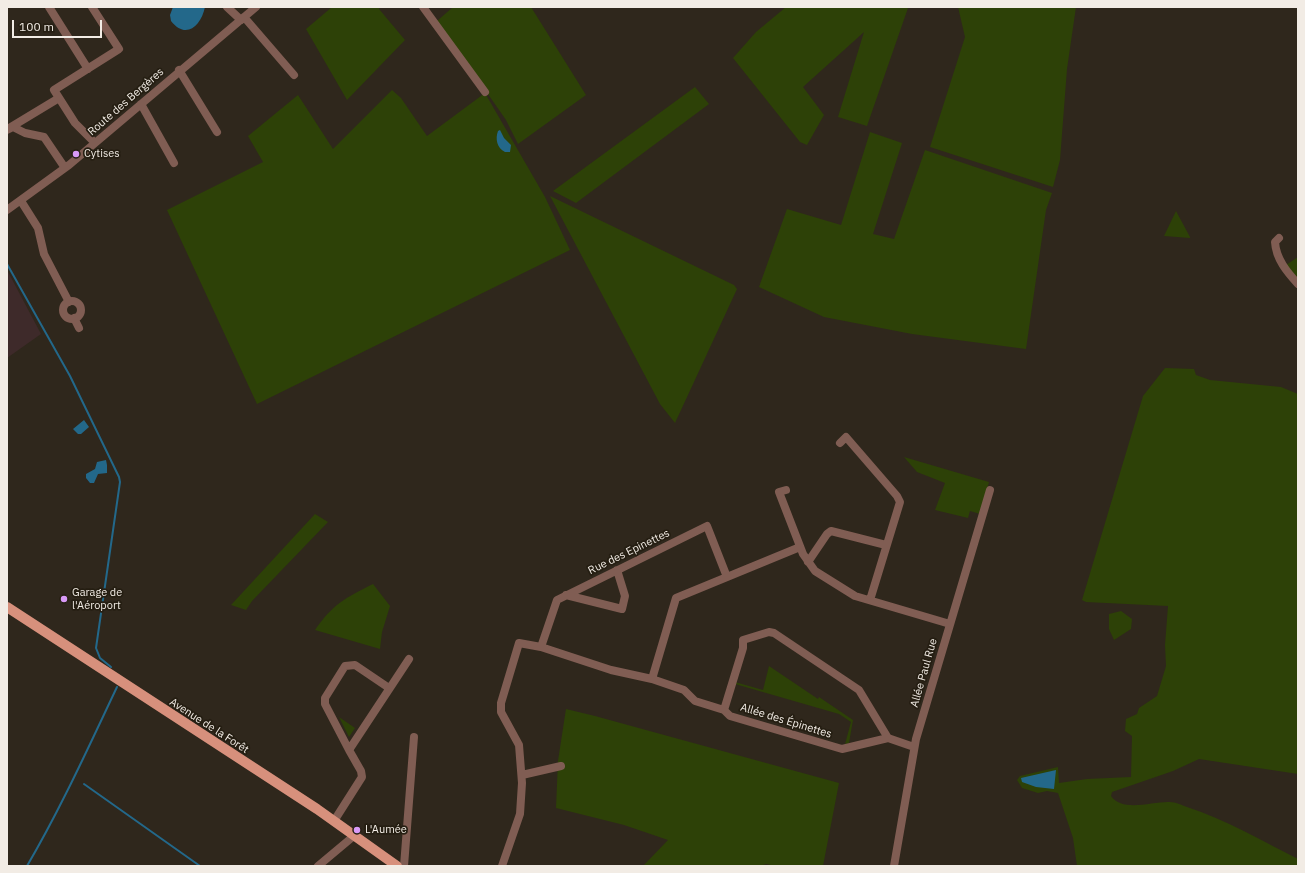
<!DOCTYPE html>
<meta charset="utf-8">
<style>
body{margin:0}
#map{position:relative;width:1305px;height:873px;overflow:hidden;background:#2f271c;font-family:"IBM Plex Sans",sans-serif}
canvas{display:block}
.frame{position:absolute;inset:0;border:8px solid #f2ece5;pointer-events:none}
.scale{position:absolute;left:12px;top:20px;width:90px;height:18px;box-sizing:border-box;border:2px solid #f2ece5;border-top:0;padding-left:5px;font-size:12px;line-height:14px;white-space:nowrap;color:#f2ece5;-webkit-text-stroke:3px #251e12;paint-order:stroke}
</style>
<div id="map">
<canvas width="1305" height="873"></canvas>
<div class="frame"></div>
<div class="scale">100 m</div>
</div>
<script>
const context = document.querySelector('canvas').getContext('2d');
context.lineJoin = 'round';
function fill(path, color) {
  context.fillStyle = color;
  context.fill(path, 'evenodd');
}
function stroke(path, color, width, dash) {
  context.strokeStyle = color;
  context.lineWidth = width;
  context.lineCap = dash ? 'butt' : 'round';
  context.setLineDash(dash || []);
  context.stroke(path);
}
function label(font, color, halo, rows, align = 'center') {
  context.font = font + ' "IBM Plex Sans",sans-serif';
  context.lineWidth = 3.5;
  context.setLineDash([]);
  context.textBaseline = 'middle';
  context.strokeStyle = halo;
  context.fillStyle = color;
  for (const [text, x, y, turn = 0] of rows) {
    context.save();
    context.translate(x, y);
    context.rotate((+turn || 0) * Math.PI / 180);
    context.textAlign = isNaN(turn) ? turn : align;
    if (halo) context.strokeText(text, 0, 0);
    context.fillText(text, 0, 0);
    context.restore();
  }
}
fill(new Path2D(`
 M7,270l34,64 -34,24z`), '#3e2a2a');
fill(new Path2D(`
 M332,7h48l-1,2 26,31 -58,60 -41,-71z
 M453,7h78l55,88 -68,49 -12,-24 -69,-99z
 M786,7h121l1,1 -41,118 -29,-9 26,-85 -61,55 21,28 -17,30 -7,-3 -67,-84 23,-26z
 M958,7h118l-9,62 -7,91 -7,27 -123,-40 35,-110z
 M695,87l14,17 -133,99 -23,-12z
 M392,90l9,8 26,38 58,-43 60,104 25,53 -313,154 -90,-194 96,-48 -15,-26 50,-41 35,54z
 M870,132l32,11 -29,91 21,5 31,-89 127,43 -6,17 -20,139 -114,-15 -88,-17 -65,-30 28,-78 54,16z
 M550,196l184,89 3,4 -62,134 -15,-19z
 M1176,211l14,26v1l-26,-2z
 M1298,257v22l-12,-14z
 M1165,368l29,1 2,6 14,5 71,7 17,7v380l-99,-15 -26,12 -61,21 -1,4c12,17 42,5 59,6 5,0 12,3 17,5 38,12 75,34 111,52v7h-221l-4,-28 -15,-45 -11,-2 -9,2 -16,-5 -5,-8 3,-4 38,-9 1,16 28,-4 44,-2 1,-41 -7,-5 1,-12 11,-5 2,-6 18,-12 9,-30 -1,-21 3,-39 -82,-4 -4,-2 61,-204z
 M904,457l85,25 -9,32 -10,-3 -2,7 -33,-8 10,-27 -28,-11z
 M315,514l13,8 -76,79 -6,9 -15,-5z
 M373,584l17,22 -8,26 -2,17 -65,-19c18,-26 30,-32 58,-46z
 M1121,611l11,8 -1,10 -17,11 -5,-11v-15z
 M769,666l49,33 1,-2 34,23 -4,23 -4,1 6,-22 -12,-8 -104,-30v-2l28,8z
 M566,709l29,7 244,67 -16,83h-48l-9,-2 -5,2h-118l25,-26 -44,-15 -68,-17 2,-47z
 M339,717l16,11 -6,9z`), '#2d4107');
fill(new Path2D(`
 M173,7h32c-4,19 -19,33 -34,14l-1,-6z
 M500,130l4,8 7,7 -1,7h-5c-8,-4 -10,-13 -7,-21z
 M84,420l5,7 -8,7h-3l-5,-5z
 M106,460l1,5v8l-9,1 -4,9h-4l-4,-5v-4l9,-5 2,-7z
 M1056,770l-2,19 -18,-2 -14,-5 -1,-4z`), '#23688a');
stroke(new Path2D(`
 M7,264l63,112 49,101 1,5 -24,166 4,10 11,9
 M84,784l116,82
 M27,866c34,-58 61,-118 90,-179`), '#23688a', 2);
stroke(new Path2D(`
 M49,7l39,62
 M92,7l27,42 -65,41 21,33 20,20
 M227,7l14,13
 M423,7l62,85
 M244,17l50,58
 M179,70l38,62
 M141,104l33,59
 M11,127l48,-29
 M7,130l6,-3 12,6 19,4 21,31
 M21,201l17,27 6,26 25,48
 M7,210l62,-45 187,-158
 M1279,238l-4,4c1,17 12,30 23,42
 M63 310a9 9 0 1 1 18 0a9 9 0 1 1-18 0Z
 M74,318l5,10
 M840,443l6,-6 51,59 3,6 -30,98
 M786,490l-7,2 24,62 12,17 40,25 95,28
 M808,562l19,-28 4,-3 55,14
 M566,595l56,14 3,-13 -8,-26
 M541,647l16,-47 150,-74 20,51
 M652,679l24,-81 124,-51
 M724,710l19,-62v-8l26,-8 5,1 85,57 29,48
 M349,750l-24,-46v-6l20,-32 10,-1 34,23
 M522,775l39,-9
 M334,821l28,-44 -1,-6 -12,-21 60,-91
 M318,866l37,-31
 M404,866l10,-129
 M502,866l18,-52 2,-31 -3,-38 -18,-33v-9l18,-60 22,4 70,23 41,9 32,11 11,11 29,9 6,6 112,33 46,-11 26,9
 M894,866l22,-127 74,-249`), '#805d53', 8);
stroke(new Path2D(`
 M7,607l310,202 80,57`), '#d7907c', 10);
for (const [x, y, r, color] of [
 [76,154,4,"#d99af7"],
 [64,599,4,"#d99af7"],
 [357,830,4,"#d99af7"]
]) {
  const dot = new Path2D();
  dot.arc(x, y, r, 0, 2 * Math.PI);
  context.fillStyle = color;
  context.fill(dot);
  stroke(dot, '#251e12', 1.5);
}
label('11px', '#f2ece5', '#251e12', [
 ["Route des Bergères",126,102,-41],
 ["Rue des Epinettes",629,552,-26],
 ["Allée Paul Rue",924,673,-74],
 ["Allée des Épinettes",786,721,17],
 ["Avenue de la Forêt",209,726,33]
]);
label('11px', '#f2ece5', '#251e12', [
 ["Cytises",84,154],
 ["Garage de",72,593],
 ["l'Aéroport",72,606],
 ["L'Aumée",365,830]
], 'left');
</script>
